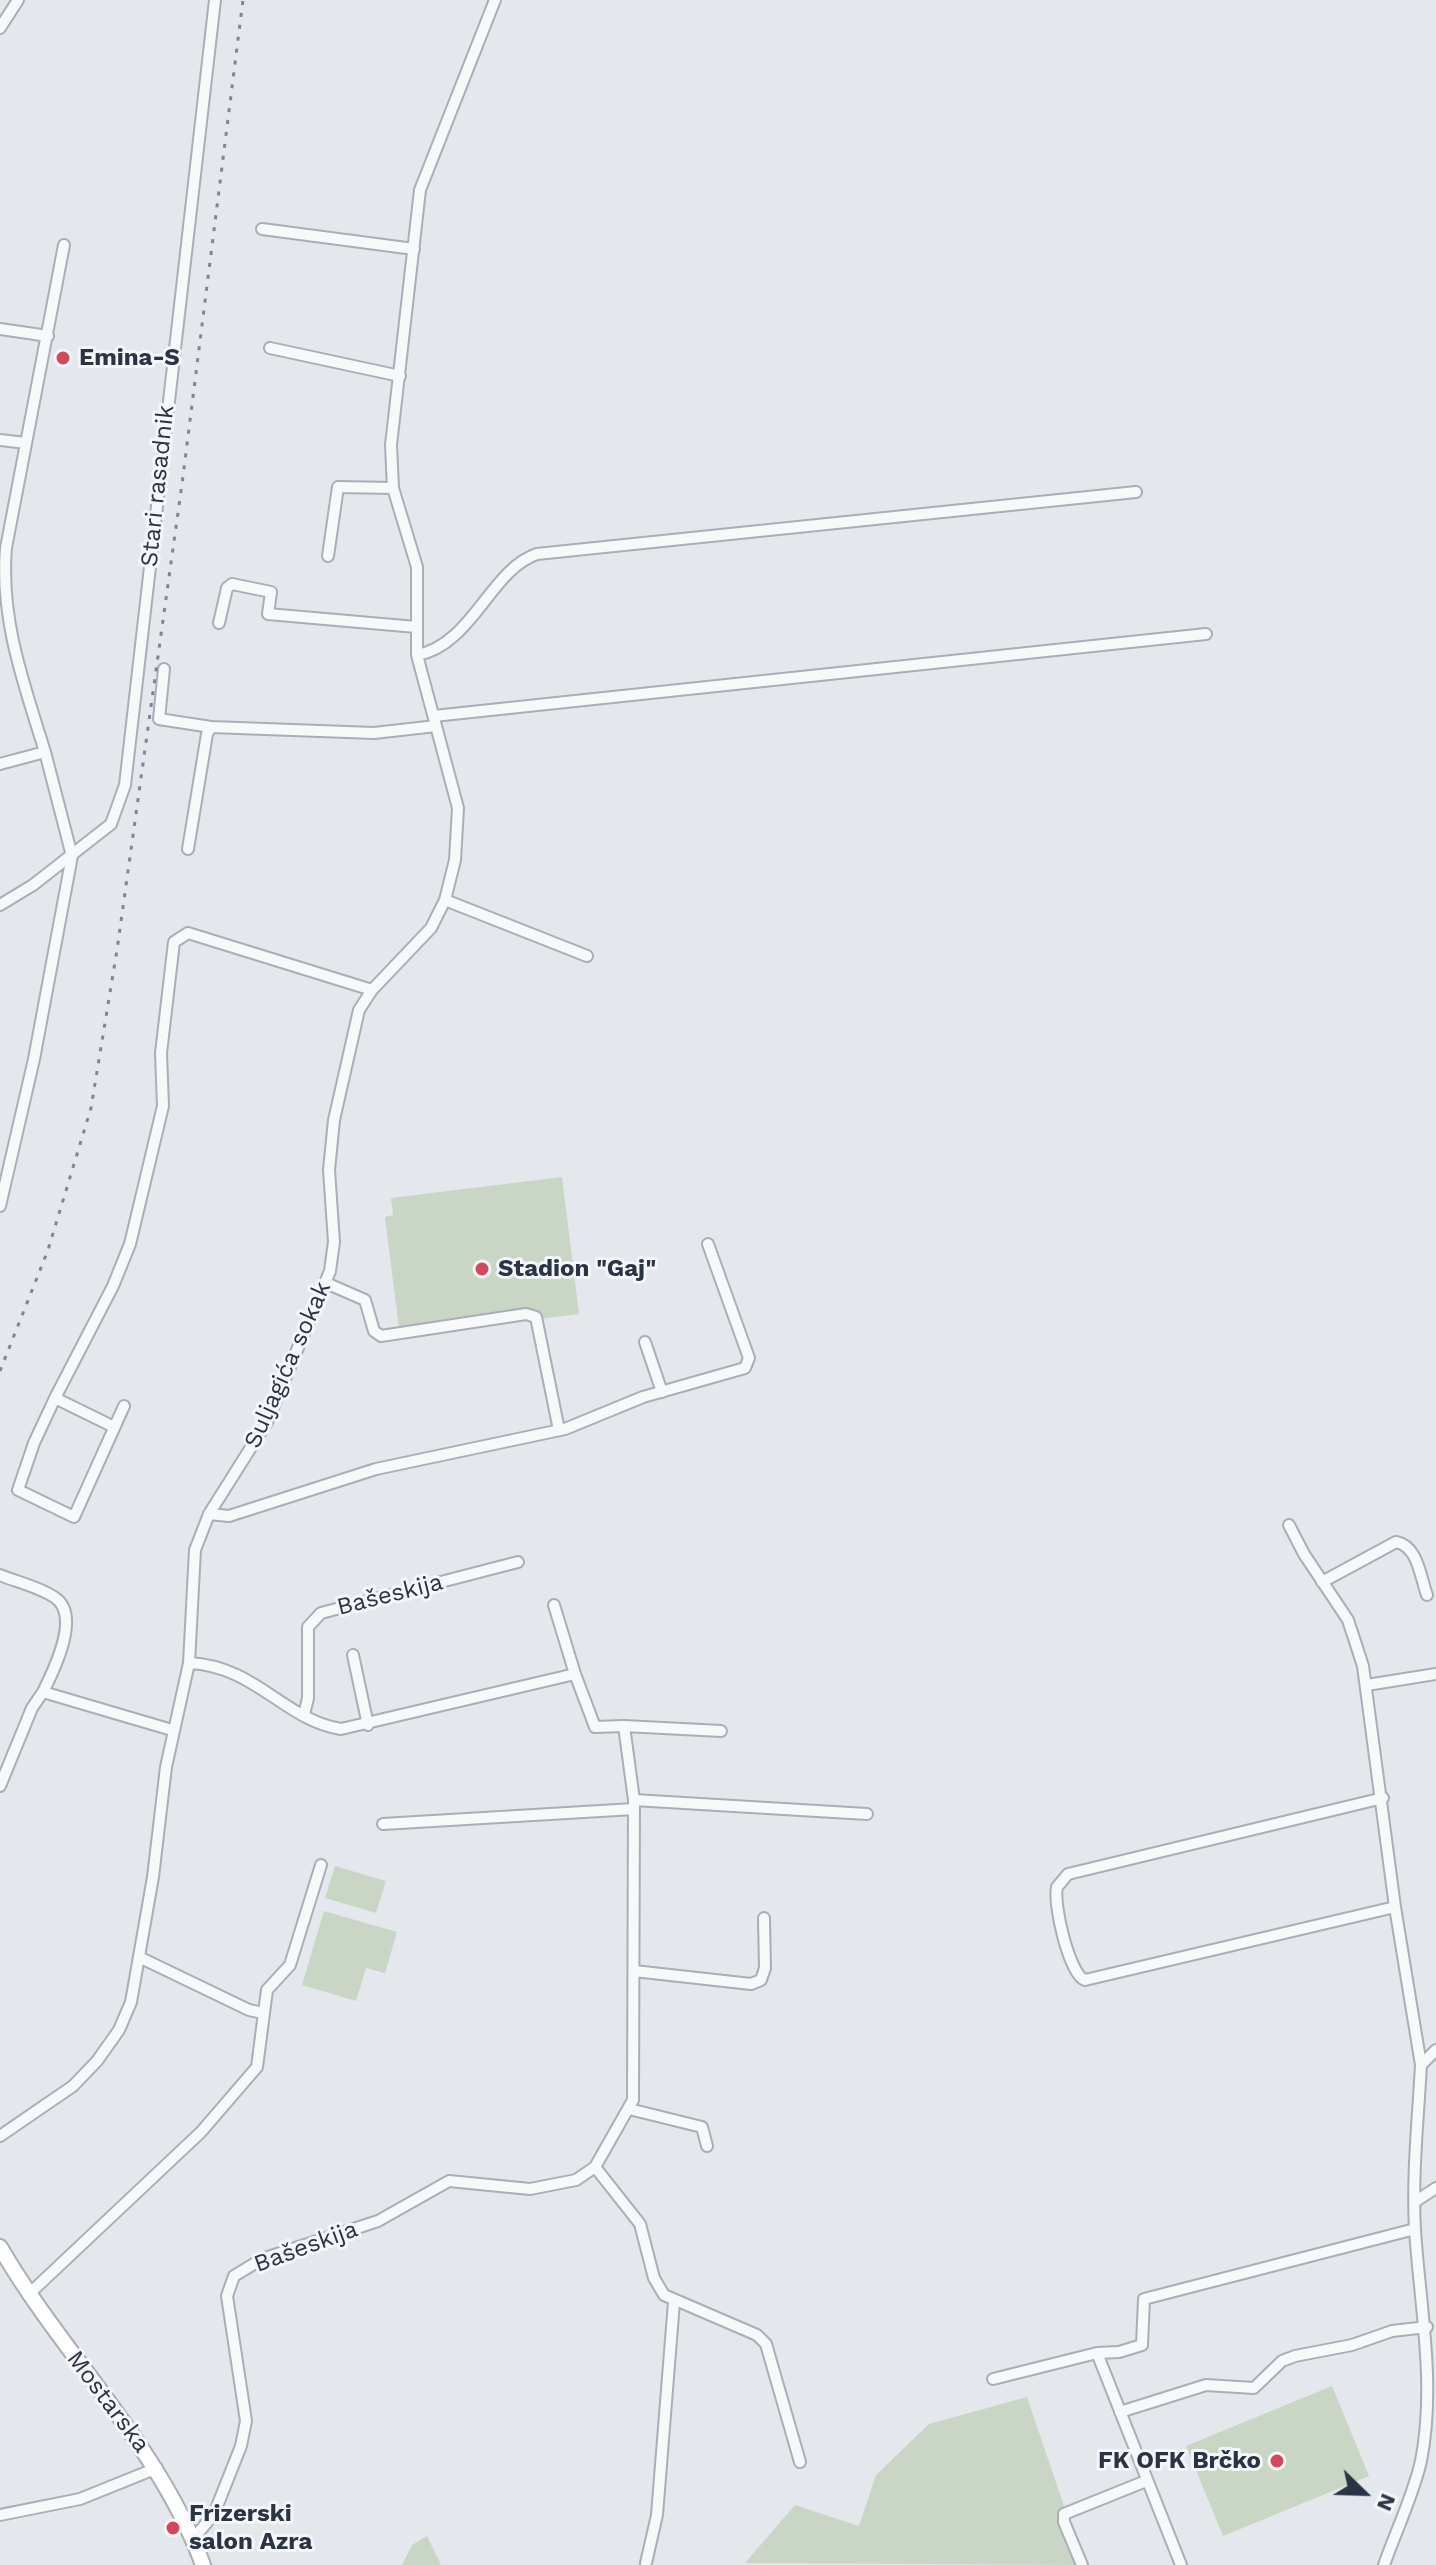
<!DOCTYPE html>
<meta charset="utf-8">
<style>
body{margin:0}
#map{position:relative;width:1436px;height:2565px;overflow:hidden;background:#e4e7ec;font-family:"Work Sans",sans-serif}
canvas{display:block}
.north{position:absolute;left:1324px;top:2453px;width:80px;height:80px;-webkit-text-stroke:6px #f4f6f9;paint-order:stroke;rotate:113deg;font-size:22px;font-weight:700;line-height:32px;text-align:center;color:#2b3445}
.north::after{content:'';display:block;margin:auto;width:28px;height:36px;background:#2b3445;clip-path:polygon(50% 0,100% 100%,50% 72%,0 100%)}
</style>
<div id="map">
<canvas width="1436" height="2565"></canvas>
<div class="north">N</div>
</div>
<script>
const context = document.querySelector('canvas').getContext('2d');
context.lineJoin = 'round';
function fill(path, color) {
  context.fillStyle = color;
  context.fill(path, 'evenodd');
}
function stroke(path, color, width, dash) {
  context.strokeStyle = color;
  context.lineWidth = width;
  context.lineCap = dash ? 'butt' : 'round';
  context.setLineDash(dash || []);
  context.stroke(path);
}
function label(font, color, halo, rows, align = 'center') {
  context.font = font + ' "Work Sans",sans-serif';
  context.lineWidth = 6;
  context.setLineDash([]);
  context.textBaseline = 'middle';
  context.strokeStyle = halo;
  context.fillStyle = color;
  for (const [text, x, y, turn = 0] of rows) {
    context.save();
    context.translate(x, y);
    context.rotate((+turn || 0) * Math.PI / 180);
    context.textAlign = isNaN(turn) ? turn : align;
    if (halo) context.strokeText(text, 0, 0);
    context.fillText(text, 0, 0);
    context.restore();
  }
}
fill(new Path2D(`
 M562,1177l17,137 -179,22 -15,-119 8,-2 -2,-17z
 M335,1866l51,15 -10,32 -51,-15z
 M324,1911l73,21 -12,41 -19,-5 -10,33 -54,-16z
 M1332,2386l37,90 -146,60 -37,-90z
 M1027,2397l57,168 -339,-2 50,-58 64,21 17,-51 53,-51z
 M427,2536l14,29h-39l10,-20z`), '#c9d6c5');
const minor = new Path2D(`
 M0,28l18,-28
 M262,229l152,20
 M0,329l48,7
 M270,348l130,28
 M0,440l26,3
 M328,556l10,-69 55,1
 M219,623l8,-35 5,-4 39,8 -3,22 148,13
 M417,655c55,-10 74,-86 120,-101l599,-62
 M164,669l-5,50 52,8
 M434,716l772,-82
 M45,752c-21,-68 -45,-132 -39,-204l58,-303
 M0,764l45,-12 27,104 -38,203 -34,147
 M188,849l19,-115 4,-7 163,6 62,-7
 M445,900l142,56
 M0,905l33,-20 78,-61 14,-39 90,-785
 M326,1283l39,17 9,31 7,5 145,-22 10,3 23,113
 M645,1342l17,50
 M55,1398l-21,45 -16,47 56,27 50,-111
 M114,1427l-59,-29 58,-112 17,-42 33,-138 -2,-53 13,-111 14,-9 184,57
 M209,1514l20,2 147,-47 189,-40 78,-32 102,-29 4,-10 -41,-114
 M1289,1525l15,29 44,66 15,46 32,241 26,158
 M0,1575c17,7 39,12 54,22 28,17 0,73 -11,95
 M1322,1582l74,-40c22,4 24,34 31,53
 M554,1605l21,69
 M353,1655l15,70
 M189,1663c67,3 95,57 152,66l234,-55 20,53 29,-1 10,74 -1,300 -38,67 -19,13 -46,9 -81,-8 -71,40 -116,38 -28,17 -7,20 19,125 -5,25 -27,68 -21,25
 M1367,1685l69,-11
 M304,1715l4,-17v-71l13,-14 197,-51
 M624,1726l97,5
 M0,1786l32,-78 11,-16 129,38
 M1383,1798l-315,76 -11,13c-4,17 12,87 28,93l310,-73
 M634,1800l233,14
 M383,1824l251,-15
 M141,1958l108,52 14,3
 M634,1971l117,13 10,-4 4,-12 -1,-50
 M629,2109l73,18 5,19
 M0,2136l73,-50 24,-25 22,-31 12,-28 22,-125 13,-110 23,-104 6,-113 14,-36 58,-92 63,-151 4,-29 -5,-72 5,-50 25,-110 13,-20 59,-62 14,-28 10,-40 3,-52 -41,-153v-88l-24,-79 -2,-43 29,-255 75,-190
 M595,2167l45,57 14,54 10,17 93,40 9,9 34,118
 M1416,2201l20,-13
 M28,2295l173,-163 56,-65 10,-77 23,-25 31,-100
 M993,2379l104,-26
 M1120,2412l86,-27 48,3 28,-27 13,-5 57,-11 40,-14 35,-4
 M0,2515l80,-16 77,-31
 M646,2563l11,-48 17,-213
 M1082,2565l-18,-43v-8l82,-33
 M1181,2565l-84,-212 22,-1 23,-7 2,-46 271,-70
 M1384,2565c12,-34 29,-69 37,-104 15,-76 -1,-155 -6,-231 -3,-55 3,-110 6,-165l15,-15`);
const secondary = new Path2D(`
 M0,2247c63,109 159,198 203,318`);
stroke(minor, '#a9aeb7', 14);
stroke(secondary, '#a9aeb7', 18);
stroke(minor, '#f7f8fa', 10);
stroke(secondary, '#fff', 14);
stroke(new Path2D(`
 M0,1371l48,-121 43,-142 26,-158 65,-466 61,-484`), '#7d8696', 3, [4, 8]);
for (const [x, y, r, color] of [
 [63,358,8,"#d1495b"],
 [482,1269,8,"#d1495b"],
 [1277,2461,8,"#d1495b"],
 [173,2528,8,"#d1495b"]
]) {
  const dot = new Path2D();
  dot.arc(x, y, r, 0, 2 * Math.PI);
  context.fillStyle = color;
  context.fill(dot);
  stroke(dot, '#f4f6f9', 3);
}
label('bold 24px', '#2b3445', '#f4f6f9', [
 ["Emina-S",79,358],
 ["Stadion \"Gaj\"",498,1269],
 ["FK OFK Brčko",1261,2461,"right"],
 ["Frizerski",189,2514],
 ["salon Azra",189,2542]
], 'left');
label('24px', '#2b3445', '#f4f6f9', [
 ["Stari rasadnik",158,486,-84],
 ["Suljagića sokak",288,1365,-66],
 ["Bašeskija",390,1595,-14],
 ["Bašeskija",306,2247,-20],
 ["Mostarska",108,2402,53]
]);
</script>
